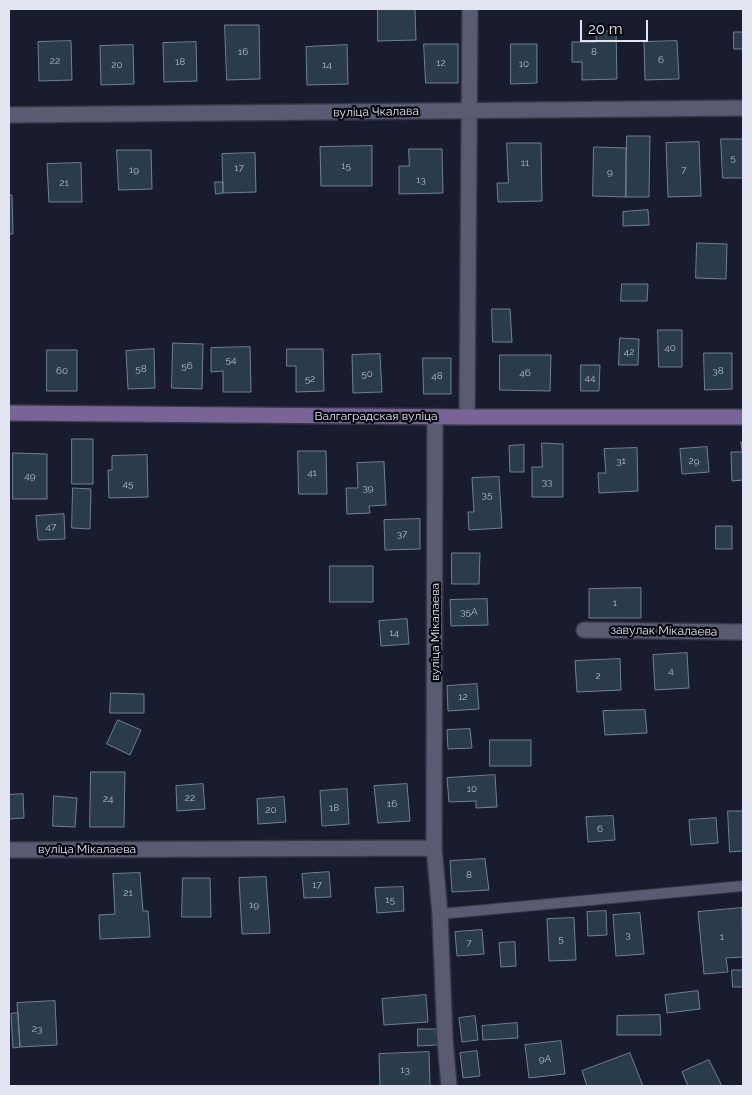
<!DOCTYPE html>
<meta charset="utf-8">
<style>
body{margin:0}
#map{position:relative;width:752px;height:1095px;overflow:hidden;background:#191b2e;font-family:Raleway,sans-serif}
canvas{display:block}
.frame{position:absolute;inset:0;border:10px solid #e2e4f1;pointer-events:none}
.scale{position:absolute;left:580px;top:20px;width:68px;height:22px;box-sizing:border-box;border:2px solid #e2e4f1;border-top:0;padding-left:6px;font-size:15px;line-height:18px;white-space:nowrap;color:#e2e4f1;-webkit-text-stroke:4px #06070e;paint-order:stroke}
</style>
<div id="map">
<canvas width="752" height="1095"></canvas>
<div class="frame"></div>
<div class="scale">20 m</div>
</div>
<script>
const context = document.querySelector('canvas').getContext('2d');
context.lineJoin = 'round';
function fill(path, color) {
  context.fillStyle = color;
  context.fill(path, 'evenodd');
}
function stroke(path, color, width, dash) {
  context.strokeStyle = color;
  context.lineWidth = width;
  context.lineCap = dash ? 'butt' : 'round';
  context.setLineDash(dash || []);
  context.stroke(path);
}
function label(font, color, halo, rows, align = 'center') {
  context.font = font + ' Raleway,sans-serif';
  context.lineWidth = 4.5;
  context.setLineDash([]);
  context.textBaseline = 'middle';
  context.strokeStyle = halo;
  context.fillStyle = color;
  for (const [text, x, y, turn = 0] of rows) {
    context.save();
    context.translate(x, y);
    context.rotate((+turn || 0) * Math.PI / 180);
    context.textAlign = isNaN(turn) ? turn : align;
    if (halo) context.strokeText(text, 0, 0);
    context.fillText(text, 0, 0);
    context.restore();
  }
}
const building = new Path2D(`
 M378,9h37l1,31 -38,1z
 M225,25h34l1,54 -33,1z
 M596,31h20l1,48 -35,1v-18h-10v-20h24z
 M734,32h9v17h-9z
 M71,41l1,39 -33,1 -1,-39z
 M677,41l2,38 -34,1 -1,-38z
 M196,42l1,39 -33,1 -1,-39z
 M424,44h34v39h-32z
 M511,44h26v39l-26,1z
 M133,45l1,39 -33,1 -1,-39z
 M347,45l1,39 -41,1 -1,-38z
 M627,136h23l-1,61h-23z
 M721,139h22v39h-20z
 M699,142l2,54 -33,1 -2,-54z
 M507,143h34l1,58 -44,1 -1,-19h11z
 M372,146v40h-51l-1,-39z
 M594,147l32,1v49l-33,-1z
 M409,149h33l1,44 -44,1v-28h10z
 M117,150h34l1,39 -33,1z
 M255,153l1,39 -33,1 -1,-39z
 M81,163l1,39h-33l-2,-38z
 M215,182h8v11l-7,1z
 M9,195h3l1,39h-4z
 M648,210l1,15 -26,1v-14z
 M697,243l30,1 -1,35 -30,-1z
 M622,284h26l-1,17h-26z
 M492,309h18l2,33h-19z
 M658,330h24v37h-23z
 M620,338l19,1 -1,26h-19z
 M173,343l30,1 -1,45 -30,-1z
 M250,347l1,45h-28v-21l-12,1v-24z
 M154,349l1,39 -27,1 -2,-38z
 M287,349h36l1,42 -28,1v-26h-9z
 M47,350h30v41h-30z
 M704,353h28v36l-27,1z
 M380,354l2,38 -29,1 -1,-38z
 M500,355h51l-1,36 -50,-1z
 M423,358h28v36h-27z
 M581,365h19l-1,26h-18z
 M72,439h21v45h-21z
 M741,442h2v38l-11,1 -1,-29h11z
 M542,443l21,1v53h-31v-30h10z
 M524,445v27h-14l-1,-26z
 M707,447l2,25 -27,2 -2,-25z
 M637,448l1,43 -39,2 -1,-20h8l-2,-24z
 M298,451h28l1,43h-28z
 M13,453l34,1v45h-34z
 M147,455l1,42 -39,1 -1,-28h4v-14z
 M384,462l2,43 -17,1 1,7 -23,1 -1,-26h12l-1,-25z
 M499,477l3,51 -33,2 -1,-18h6l-2,-34z
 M73,488l18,1 -1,40 -18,-1z
 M64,514l1,25 -27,1 -2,-24z
 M420,519v30l-35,1 -1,-30z
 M716,526h16v23h-16z
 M452,553h28l-1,31h-27z
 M330,566h43v36h-43z
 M641,588v30h-52v-29z
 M487,599l1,26 -37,1 -1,-26z
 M407,619l2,25 -28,2 -2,-25z
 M687,653l2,35 -34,2 -2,-35z
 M620,659l1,31 -44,2 -2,-31z
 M477,684l2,25 -31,2 -1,-25z
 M111,693l33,1v19h-34z
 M645,710l2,23 -42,2 -2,-24z
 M118,720l23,10 -11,25 -23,-11z
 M470,729l2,19 -24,1 -1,-19z
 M490,740h41v26h-41z
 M91,772h34l-1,55h-34z
 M495,775l2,32 -21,1v-7l-27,1 -2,-24z
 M203,784l2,25 -28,2 -1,-25z
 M407,784l3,37 -32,2 -4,-37z
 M347,789l2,35 -27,2 -2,-35z
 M23,794l1,24 -15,1v-24z
 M54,796l23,2 -2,29 -22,-1z
 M284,797l2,25 -28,2 -1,-25z
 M728,811h15v40l-13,1z
 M613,816l2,24 -27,2 -2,-25z
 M716,818l2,25 -27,2 -2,-25z
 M485,859l4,31 -37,2 -2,-31z
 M329,872l2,25 -27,1 -2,-24z
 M140,873l3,38h5l2,26 -50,2 -1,-24 16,-1 -2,-40z
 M266,877l4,56 -28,1 -3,-56z
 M183,878h27l1,39h-29z
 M403,887l1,24 -27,2 -2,-25z
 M742,908l1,49 -17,1 2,14 -24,2 -6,-62z
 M606,911l1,24 -19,1 -1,-24z
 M640,913l4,41 -28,2 -3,-41z
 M574,918l2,42 -27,1 -2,-42z
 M482,930l2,24 -27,2 -2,-24z
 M515,942l1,24 -15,1 -2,-24z
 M732,970h11v17h-10z
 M698,991l2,18 -33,4 -2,-18z
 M426,995l2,27 -44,3 -2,-26z
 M55,1001l2,44 -37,2 -3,-44z
 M18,1013l2,34 -7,1 -2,-34z
 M660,1015l1,20h-44v-19z
 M475,1016l3,24 -16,2 -3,-24z
 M517,1023l1,15 -35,2 -1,-14z
 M418,1029h18l1,16 -19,1z
 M561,1041l4,33 -36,4 -4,-33z
 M477,1051l3,25 -17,2 -3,-25z
 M429,1052l1,34h-50l-1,-32z
 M630,1053l13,33h-56l-5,-15z
 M709,1060l13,26h-34l-6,-14z`);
fill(building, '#2a3c4c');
stroke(building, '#6e8294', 1);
const lane = new Path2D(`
 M440,914l303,-28`);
const street = new Path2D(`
 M9,115l734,-7
 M435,417l-1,431 6,66 5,126 4,46
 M467,417l3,-408
 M584,630l159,2
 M9,850l425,-2`);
const secondary = new Path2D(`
 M9,413l458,4h276`);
stroke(lane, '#363745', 12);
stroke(street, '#363745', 18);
stroke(secondary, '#363745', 18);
stroke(lane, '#585b72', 10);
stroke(street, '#585b72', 15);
stroke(secondary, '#796497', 15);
label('10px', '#b4bac8', null, [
 ["16",243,52],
 ["8",594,52],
 ["6",661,60],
 ["22",55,61],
 ["18",180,62],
 ["12",441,63],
 ["10",524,64],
 ["20",117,65],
 ["14",327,65],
 ["5",733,158],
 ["11",525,163],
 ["15",346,166],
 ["17",239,168],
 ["19",134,170],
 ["7",684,170],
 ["9",610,172],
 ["13",421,180],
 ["21",64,183],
 ["40",670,348],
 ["42",629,352],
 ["54",231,360],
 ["56",187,366],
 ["58",141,369],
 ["60",62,371],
 ["38",718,371],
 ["46",525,373],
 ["50",367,374],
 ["48",437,376],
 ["44",590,378],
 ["52",310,379],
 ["31",621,461],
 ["29",694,461],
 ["41",312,473],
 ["49",30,476],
 ["33",547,482],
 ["45",128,484],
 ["39",368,488],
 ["35",487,495],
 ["47",51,527],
 ["37",402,534],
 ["1",615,603],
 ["35А",469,612],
 ["14",394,633],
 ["4",671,671],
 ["2",598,676],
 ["12",463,697],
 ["10",472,789],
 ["22",190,798],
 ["24",108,799],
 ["16",392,804],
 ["18",334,808],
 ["20",271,810],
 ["6",600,829],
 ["8",469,875],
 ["17",317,885],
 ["21",128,893],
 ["15",390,900],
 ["19",254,905],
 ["3",628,935],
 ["1",722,937],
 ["5",561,939],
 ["7",469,943],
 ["23",37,1029],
 ["9А",545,1059],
 ["13",405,1070]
]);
label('12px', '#e2e4f1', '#06070e', [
 ["вуліца Чкалава",376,112,-1],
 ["Валгаградская вуліца",376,416],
 ["завулак Мікалаева",664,631,1],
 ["вуліца Мікалаева",435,632,-90],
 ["вуліца Мікалаева",87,849]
]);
</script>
